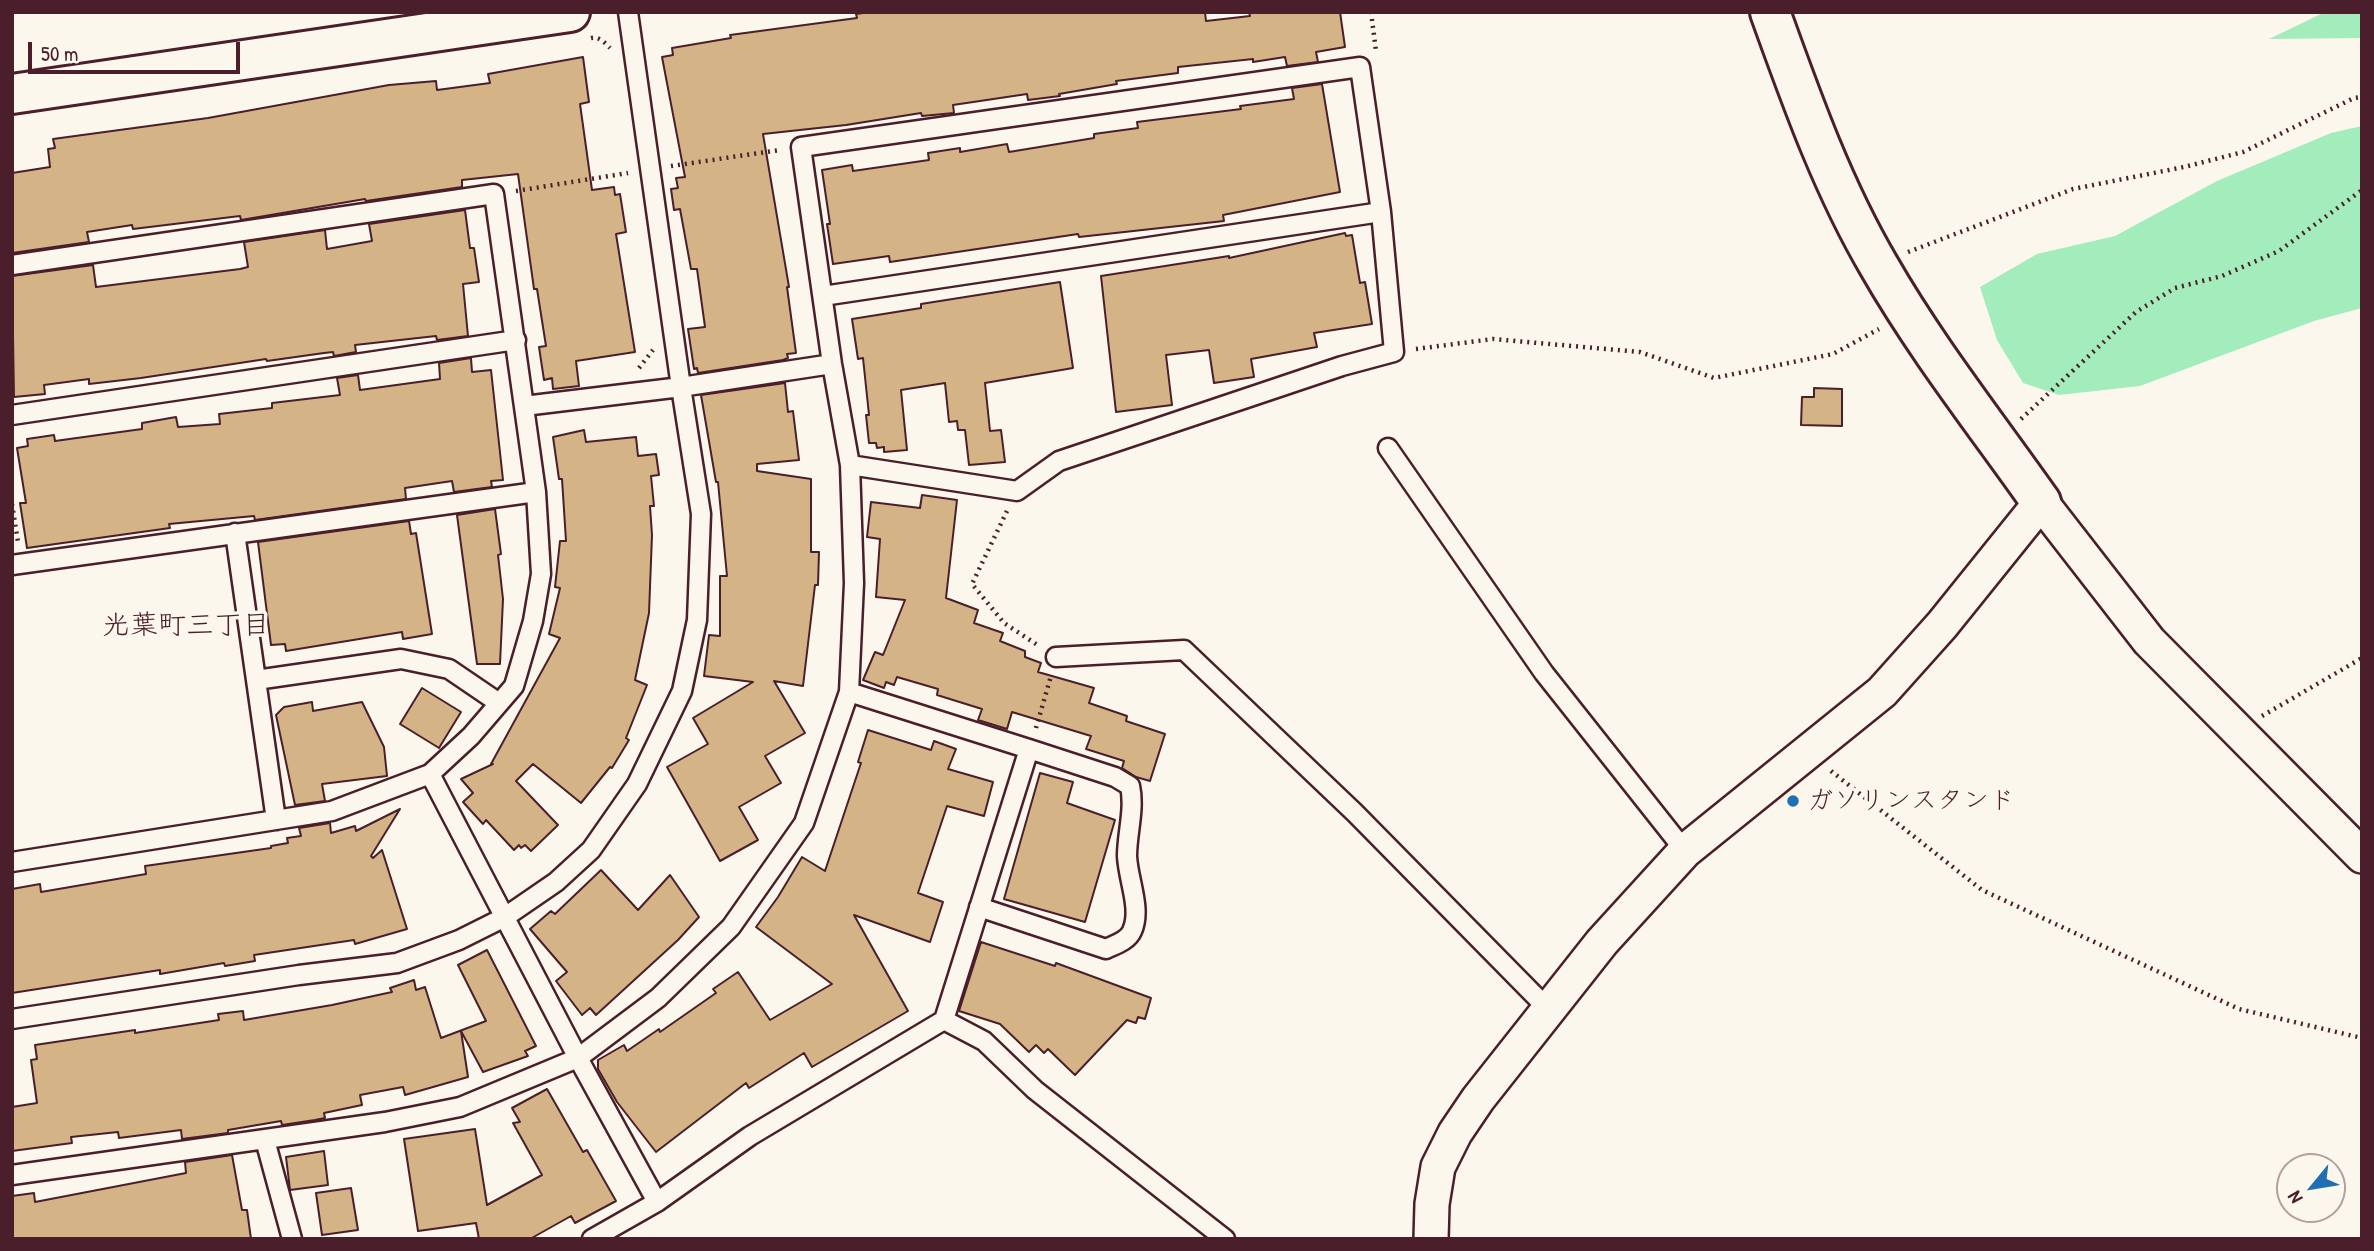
<!DOCTYPE html>
<meta charset="utf-8">
<style>
body{margin:0}
#map{position:relative;width:2374px;height:1251px;overflow:hidden;background:#fbf7ec;font-family:"Patrick Hand",sans-serif}
canvas{display:block}
.frame{position:absolute;inset:0;border:14px solid #4a1f2b;pointer-events:none}
.north{position:absolute;left:2276px;top:1153px;width:70px;height:70px;box-sizing:border-box;background:#fbf7ec;border:2px solid #b4a19f;border-radius:50%;rotate:240deg;font-size:19px;font-weight:700;line-height:28px;text-align:center;color:#4a1f2b}
.north::after{content:'';display:block;margin:auto;width:24px;height:32px;background:#1f6fb2;clip-path:polygon(50% 0,100% 100%,50% 72%,0 100%)}
.scale{position:absolute;left:28px;top:42px;width:212px;height:32px;box-sizing:border-box;border:4px solid #4a1f2b;border-top:0;padding-left:9px;font-size:21px;line-height:24px;white-space:nowrap;color:#4a1f2b;-webkit-text-stroke:5px #fbf7ec;paint-order:stroke}
</style>
<div id="map">
<canvas width="2374" height="1251"></canvas>
<div class="frame"></div>
<div class="north">N</div>
<div class="scale">50 m</div>
</div>
<script>
const context = document.querySelector('canvas').getContext('2d');
context.lineJoin = 'round';
function fill(path, color) {
  context.fillStyle = color;
  context.fill(path, 'evenodd');
}
function stroke(path, color, width, dash) {
  context.strokeStyle = color;
  context.lineWidth = width;
  context.lineCap = dash ? 'butt' : 'round';
  context.setLineDash(dash || []);
  context.stroke(path);
}
function label(font, color, halo, rows, align = 'center') {
  context.font = font + ' "Patrick Hand","Klee One",sans-serif';
  context.lineWidth = 7;
  context.setLineDash([]);
  context.textBaseline = 'middle';
  context.strokeStyle = halo;
  context.fillStyle = color;
  for (const [text, x, y, turn = 0] of rows) {
    context.save();
    context.translate(x, y);
    context.rotate((+turn || 0) * Math.PI / 180);
    context.textAlign = isNaN(turn) ? turn : align;
    if (halo) context.strokeText(text, 0, 0);
    context.fillText(text, 0, 0);
    context.restore();
  }
}
fill(new Path2D(`
 M2325,12h37v26l-93,1z
 M2362,126v182l-48,13 -174,65 -81,9 -36,-12 -26,-43 -17,-53 57,-33 78,-18 102,-55 114,-48z`), '#a3ecbb');
const building = new Path2D(`
 M870,12h335l1,9 44,-5 -1,-4h91l5,35 -29,5 2,10 -31,4 -2,-9 -32,5v-3l-75,8v6l-62,8 1,3 -58,10 1,2 -32,4 -1,-6 -74,11 1,8 -32,3 -1,-3 -75,12 -83,9 26,153h-2l9,66 -9,1 1,4 -5,2 -85,13 -1,-5 -3,1 -6,-40 17,-2 -8,-58h-6l-11,-60 -6,1 -3,-21 7,-1 -2,-10 9,-1 -23,-120 11,-2 -1,-7 59,-10 -1,-3 127,-17 -1,-4z
 M583,57l6,45 -9,2 12,86 22,-3 1,8 5,-1 6,38 -10,2 19,118 -59,9 3,25 -26,3 -1,-11 -8,2 -5,-33 7,-1 -9,-57h-3l-16,-115 -56,6v7l-96,14 -1,-2 -124,21 -1,-4 -107,13 -1,-4 -45,7 2,10 -77,11v-80l38,-6 -2,-18 7,-1 -2,-9 155,-21 181,-33 47,-4 1,9 53,-7 -2,-9z
 M1322,84l18,108 -117,23 1,6 -145,16 -1,-3 -188,28 -1,-6 -56,8 -6,-40h3l-8,-54 30,-5 1,6 76,-11 -1,-7 32,-5v4l47,-8 2,8 85,-14v-4l44,-6 -1,-6 104,-13 -1,-3 54,-7 -2,-11z
 M465,210l5,38h4l5,34 -16,2 5,52 -31,4 -1,-4 -81,9 1,7 -22,4 -1,-4 -9,1 -57,8 -1,-2 -125,19 -52,6v-5l-45,6 1,9 -31,3 -2,-121 81,-11 3,22 144,-18 8,-2 -4,-25 81,-12 2,19 45,-8 -3,-17z
 M1345,233l1,3 6,-1 8,48 5,-1 7,42 -58,9 3,14 -66,12 3,18 -40,6 -5,-33 -43,5 6,50 -56,7 -15,-136 128,-20v2z
 M1060,282l13,86 -88,15 5,48 11,-1 4,32 -36,3 -4,-35h-7l-1,-9 -8,1 -4,-39 -44,7 6,60 -23,2v-5l-7,1 -1,-5h-7l-3,-28h3l-6,-57 -5,1 -6,-40 69,-11v-4z
 M471,358l1,14 19,-2 12,110 -12,1 1,6 -38,5 -2,-11 -47,7 1,11 -151,21 -1,-4 -85,8 1,4 -143,20 -7,-45h6l-9,-55 11,-2 -1,-7 27,-4 1,6 87,-12v-6l34,-6 2,10 42,-3 -1,-10 53,-6v-5l68,-8 -3,-17 21,-3 2,15 80,-11 -1,-16z
 M785,383l3,29 5,-1 6,49 -42,4v7l54,8v73h8l-1,33h-3l-12,101 -29,-5 31,52 -40,23 16,27 -42,24 19,33 -38,21 -53,-94 41,-23 -15,-26 60,-36 -49,-6 5,-41 11,1v-60h7l-9,-94h-2l-15,-87z
 M1814,388l28,1v37l-41,-1 1,-28h12z
 M584,430l2,12 50,-5 2,19 18,-2 3,21 -8,1 3,30h-4l2,29 -3,78 -14,67 12,5 -21,53 3,2 -17,28 -2,-1 -29,36 -48,-39 -17,17 42,44 -27,26 -6,-6 -4,3 -2,-3 -5,5 -28,-30 -3,4 -20,-22 10,-9 -12,-14 32,-15h-2l69,-126 -11,-4 11,-46 -5,-1 5,-46h6l-4,-62h-3l-6,-42z
 M922,495l35,5 -11,98 32,12 -4,13 29,10 -3,8 25,10v6l16,6 -3,9 56,16 -5,15 38,13 -1,5 39,13 -15,47 -14,-4 -14,-9 2,-7 -38,-12 5,-13 -79,-24 -5,17 -29,-9 4,-11 -45,-14 1,-6 -41,-12 -3,8 -8,-3 -2,6 -21,-8 12,-28 8,3 22,-55 -29,-3 4,-58 -13,-2 4,-35 49,6z
 M495,509l6,45 -3,1 5,44 -3,65h-23l-20,-149z
 M409,521l2,13 5,-1 16,101 -29,5 -1,-7 -116,19 -1,-7 -14,1 -13,-103z
 M422,688l39,24 -22,36 -39,-24z
 M312,702l1,9 49,-9 22,45 3,29 -65,8 3,17 -30,4 -19,-90 8,-8z
 M868,730l63,20 3,-9 22,8 -8,20 45,13 -9,34 -37,-10 -29,87 25,9 -13,40 -76,-27 54,96 -96,56 -8,-14 -55,35 -3,-5 -90,69 -39,-50 -19,-33v-9l26,-15 3,6 32,-22 1,3 56,-39 -3,-4 25,-17 32,48 62,-36 -76,-57 22,-30 24,-40 23,14 36,-108 -3,-1z
 M1040,773l33,9 -6,21 48,17 -30,102 -81,-23z
 M400,809l-29,47 2,2 9,-8 25,79 -52,15 -1,-4 -100,15 1,6 -30,5 -1,-3 -64,11v-4l-148,23v-104l28,-5 1,8 105,-18 -1,-8 126,-18v-2l17,-3 -1,-5 14,-2 -2,-8 31,-5 1,10 24,-7 1,5z
 M601,870l37,40 32,-35 29,42 -21,23 -82,75 -6,-7 -8,7 -26,-34 11,-9 -37,-43 21,-18 4,3z
 M981,942l74,24 1,-3 95,35 -6,21 -7,-2 -2,6 -9,-3 -52,55 -27,-26 -4,4 -8,-8 -7,7 -29,-28 -41,-13z
 M487,950l49,96 -11,5 3,5 -45,16 -22,-41 7,46 -63,18 -2,-8 -43,8 2,10 -38,8 1,5 -10,2 -33,5 -1,-4 -53,9v3l-46,6 -1,-9 -62,8 -1,-6 -47,5 1,6 -60,8v-44l25,-4 -6,-43 6,-1 -2,-14 100,-15v3l84,-13 -1,-6 25,-3 1,9 88,-15 60,-13 -2,-4 24,-8 2,10 9,-3 16,51 45,-17 -28,-56z
 M547,1089l36,63 4,-2 29,51 -41,22 -4,-7 -41,23h-51l-3,-16 -58,8 -14,-92 71,-10 12,76 55,-30 -29,-52 7,-1 -8,-14z
 M324,1151l4,34 -38,5 -4,-33z
 M232,1155l10,55h5l4,29h-239v-43l22,-3 1,9 151,-29 -1,-11z
 M351,1188l7,42 -36,5 -6,-42z`);
fill(building, '#d4b487');
stroke(building, '#4a1f2b', 2);
const service = new Path2D(`
 M12,265l482,-71 42,298 5,82 -8,47 -19,65 -43,50 -41,38 -98,37 -320,51
 M823,296l558,-84
 M524,406l157,-19 151,-23
 M12,415l504,-75
 M1388,448l156,225 141,178
 M235,533l41,287
 M12,565l524,-73
 M1056,657l128,-7 171,163 194,197
 M256,680l145,-21 48,10 50,34
 M430,774l148,284 79,144
 M979,907l127,42c8,-4 22,-8 26,-18 10,-22 -4,-51 -5,-75 0,-23 8,-47 3,-70l-15,-9 -86,-28
 M12,1019l287,-44 98,-12 62,-23 46,-23 51,-35 35,-32 46,-66 45,-93 15,-71 4,-106 -20,-127 -53,-375
 M944,1020l40,21 51,49 190,149
 M265,1140l27,99
 M12,1175l373,-53 75,-15 118,-49 80,-60 73,-71 73,-104 45,-131 5,-109 -4,-118 -18,-101 -31,-217 559,-80 21,145 13,140 -52,14 -283,95 -42,30 -167,-26
 M592,1239l65,-37 93,-66 194,-116 85,-271 -180,-57`);
const minor = new Path2D(`
 M1431,1239l1,-35 6,-37 17,-34 23,-34 124,-157 83,-91 197,-159 60,-67 99,-123 108,139 213,215`);
const tertiary = new Path2D(`
 M1770,12c31,86 62,174 109,254 47,82 107,158 162,236
 M12,94l558,-82`);
stroke(service, '#4a1f2b', 23);
stroke(minor, '#4a1f2b', 38);
stroke(tertiary, '#4a1f2b', 44);
stroke(new Path2D(`
 M1371,12l5,39
 M591,38c8,-2 14,5 19,10
 M671,166l109,-16
 M516,191l112,-18
 M1908,252l165,-63 111,-22 59,-15 111,-54 8,-1
 M1416,349l77,-10 147,13 74,26 119,-24 46,-25
 M639,368l14,-18
 M2021,419l115,-107 39,-24 47,-12 57,-25 83,-61
 M12,504l6,38
 M1007,511l-35,73 32,39 35,23
 M2262,716l100,-58
 M1036,728l15,-52
 M1831,771l151,119 257,119 123,29`), '#4a1f2b', 4.5, [2, 5]);
stroke(service, '#fbf7ec', 18);
stroke(minor, '#fbf7ec', 33);
stroke(tertiary, '#fbf7ec', 38);
for (const [x, y, r, color] of [
 [1793,801,7,"#1f6fb2"]
]) {
  const dot = new Path2D();
  dot.arc(x, y, r, 0, 2 * Math.PI);
  context.fillStyle = color;
  context.fill(dot);
  stroke(dot, '#fbf7ec', 2.5);
}
label('26px', '#4a1f2b', '#fbf7ec', [
 ["ガソリンスタンド",1807,801]
], 'left');
label('28px', '#4a1f2b', '#fbf7ec', [
 ["光葉町三丁目",186,627]
]);
</script>
